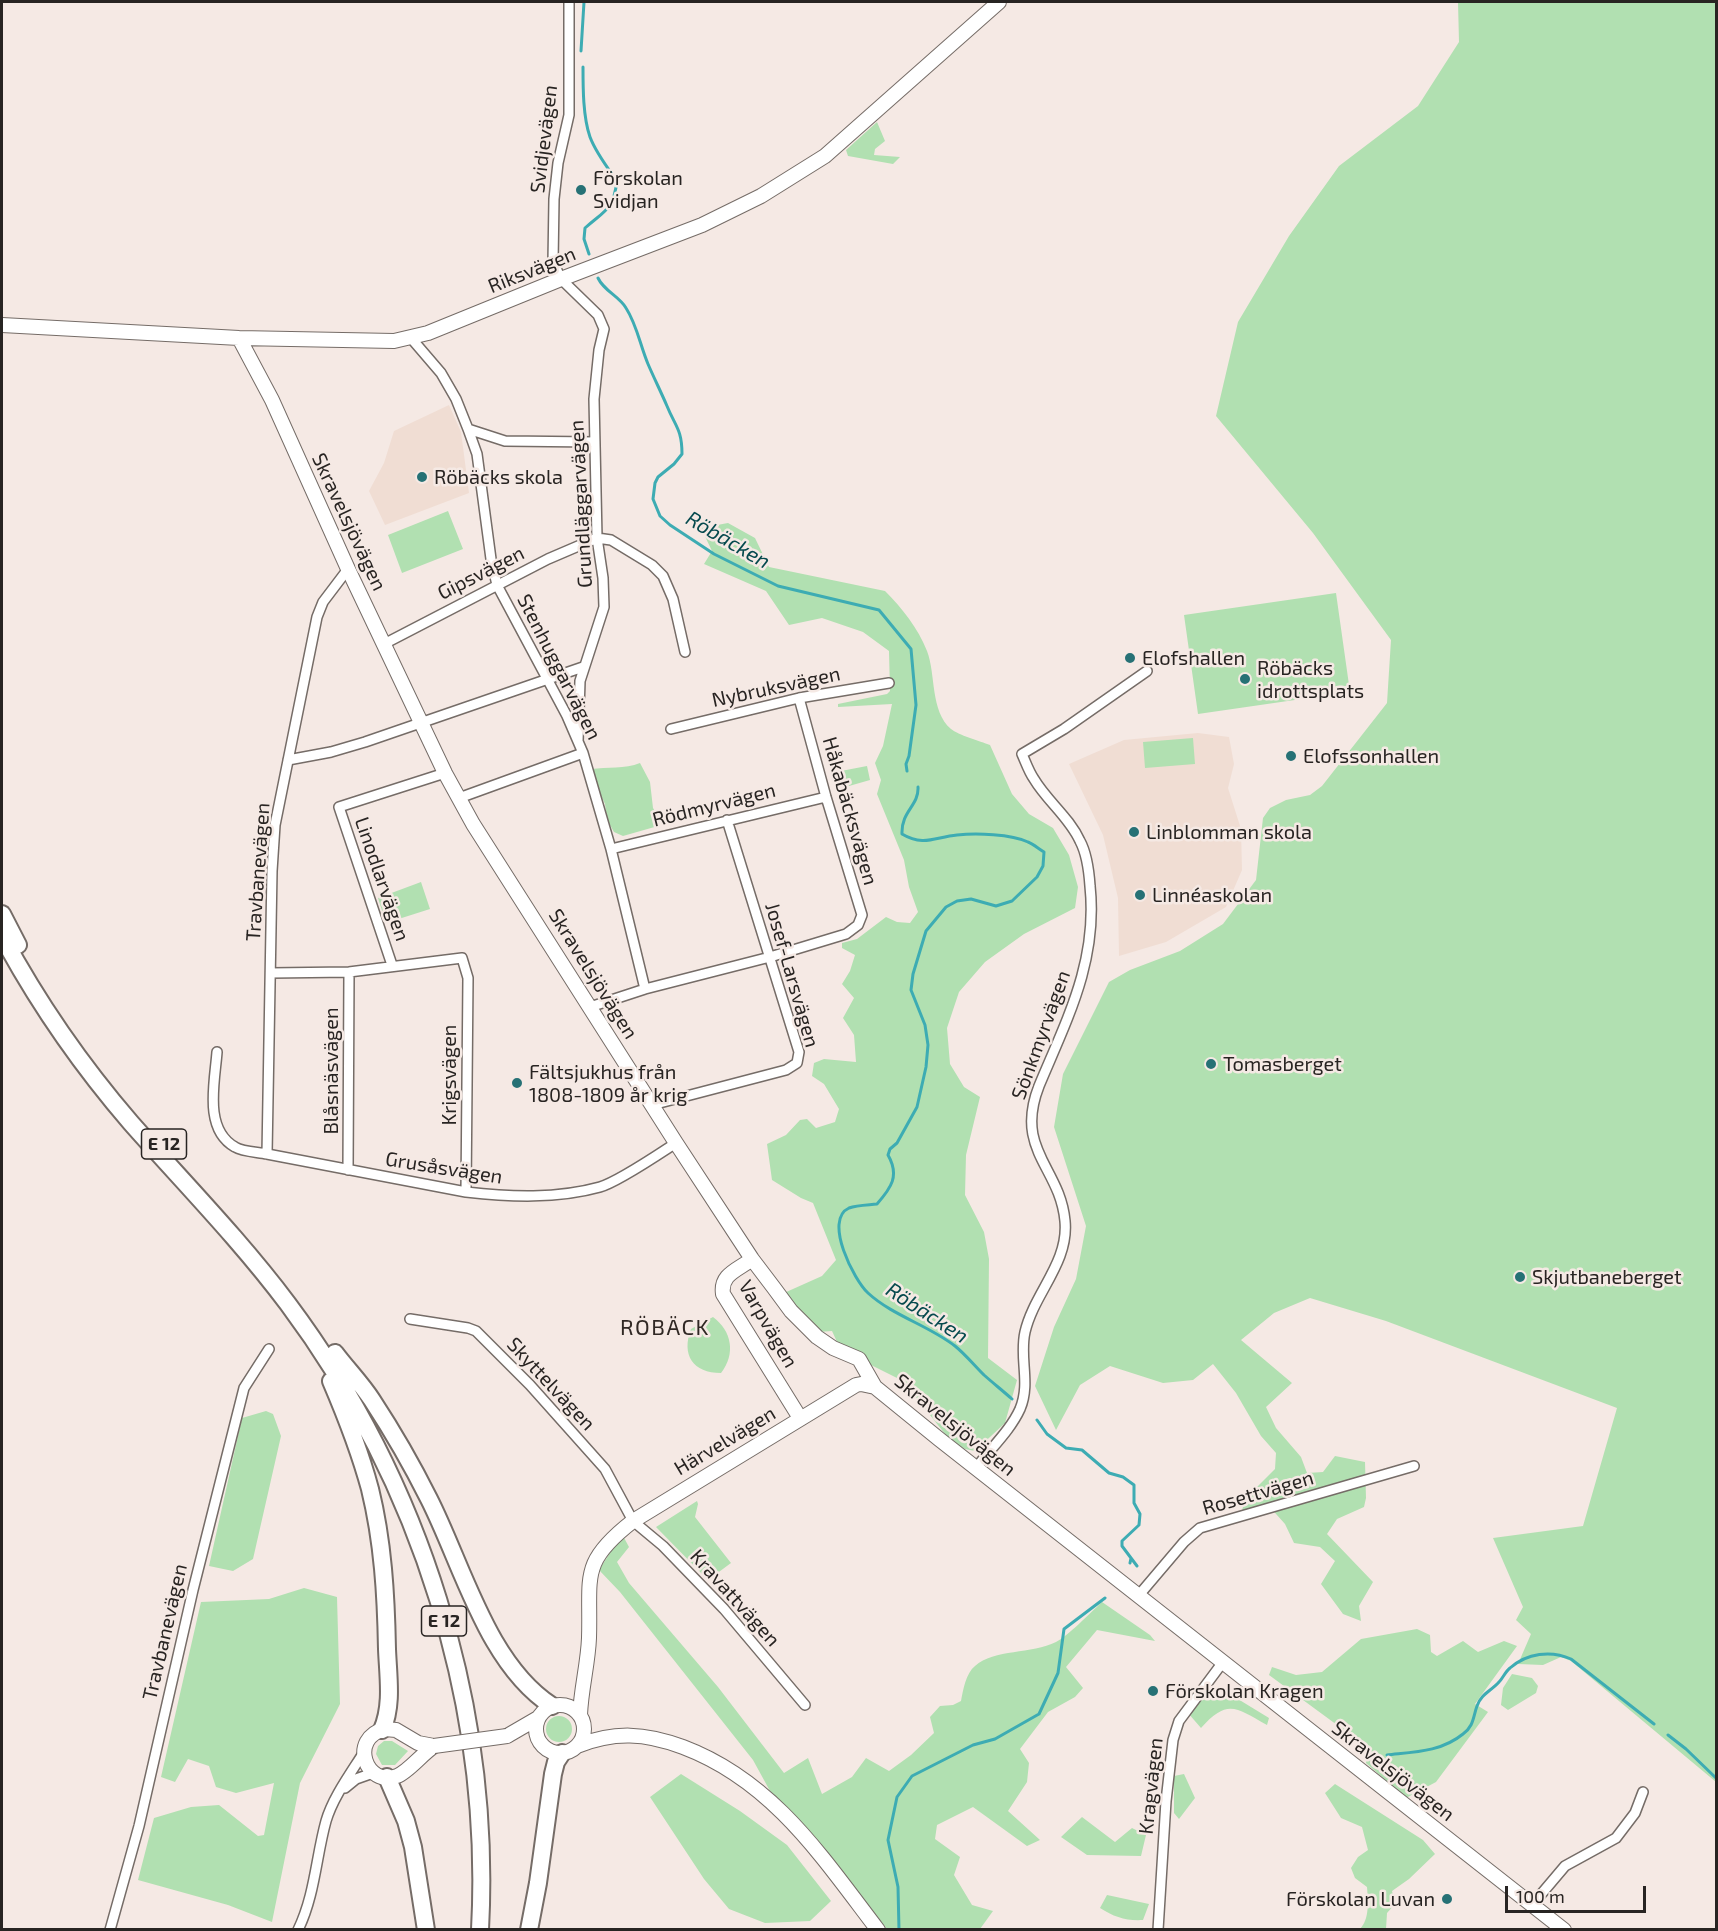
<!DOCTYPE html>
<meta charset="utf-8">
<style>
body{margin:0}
#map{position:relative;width:1718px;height:1931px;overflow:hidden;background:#f5e9e4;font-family:"Exo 2",sans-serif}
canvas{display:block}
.frame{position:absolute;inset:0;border:3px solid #282422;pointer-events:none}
.scale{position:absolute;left:1505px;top:1886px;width:141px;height:27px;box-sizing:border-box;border:3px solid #282422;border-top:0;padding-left:8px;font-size:18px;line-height:21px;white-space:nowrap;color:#282422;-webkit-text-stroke:4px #f5e9e4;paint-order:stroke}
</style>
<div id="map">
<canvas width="1718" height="1931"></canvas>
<div class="frame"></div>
<div class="scale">100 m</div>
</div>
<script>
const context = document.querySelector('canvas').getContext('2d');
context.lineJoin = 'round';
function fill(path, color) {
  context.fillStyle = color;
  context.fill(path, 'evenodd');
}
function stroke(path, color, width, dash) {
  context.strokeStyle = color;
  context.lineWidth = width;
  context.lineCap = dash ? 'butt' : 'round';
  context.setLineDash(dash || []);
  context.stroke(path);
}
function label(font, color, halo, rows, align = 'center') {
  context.font = font + ' "Exo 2",sans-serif';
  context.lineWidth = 5;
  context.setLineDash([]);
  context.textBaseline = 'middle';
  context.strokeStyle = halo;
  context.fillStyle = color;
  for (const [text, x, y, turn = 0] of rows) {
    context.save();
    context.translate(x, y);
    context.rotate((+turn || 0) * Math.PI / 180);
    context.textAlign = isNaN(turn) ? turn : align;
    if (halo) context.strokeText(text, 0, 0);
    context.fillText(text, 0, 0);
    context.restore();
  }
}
fill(new Path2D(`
 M449,405l12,27 8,61 -84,32 -16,-34 15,-28 10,-32z
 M1198,733l31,4 5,27 -6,24 13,41 1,41 -16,37 -60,35 -47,14 -1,-58 -15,-63 -34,-71 55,-24z`), '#f0ddd3');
fill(new Path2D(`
 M1458,2h258v1780l-145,-121 -10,-4 -18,8 -25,-1 13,-30 -15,-14 7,-13 -30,-69 90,-12 34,-118 -231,-87 -76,-23 -36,15 -33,27 51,43 -26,24 10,21 25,29 6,16 16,-1 12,-16 30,6 1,36 -2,9 -27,12 -10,15 46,48 -14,24 2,15 -18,-7 -22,-30 14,-23 -15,-14 -26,-4 -9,-19 -17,-19 -26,7 2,-12 31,-31 1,-16 -15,-17 -25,-43 -23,-29 -20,16 -30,3 -53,-17 -30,19 -24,45 -21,-44 19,-59 22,-48 10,-53 -32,-99 9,-53 46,-92 21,-12 50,-19 43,-27 33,-44 7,-62 7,-10 16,-8 24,-5 12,-9 65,-83 4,-63 -78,-107 -97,-117 22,-94 51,-86 50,-70 79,-60 41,-64z
 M877,122l8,19 -10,8 -1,6 26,2 -7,7 -45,-8 -2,-6z
 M448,511l15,38 -61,24 -14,-38z
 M728,523l27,15 14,29 116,24c17,17 33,37 42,60 9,23 3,60 24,78 7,6 29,12 39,16l22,49 17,20 24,14 16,27 9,32 -3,21 -51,26 -39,28 -26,30 -12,36 3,36 14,23 16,10 -14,58 -1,40 19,37 5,27 -1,99 29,22 -12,43 -30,28 -10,-2 -16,-10 -46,-58 -32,-16 -8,-10 -25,-11 -6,-13 -14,1 -23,-21 -11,-18 38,-17 14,-16 -23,-57 -12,-5 -29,-18 -5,-36 19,-9 14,-15 7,-1 9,9 19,-6 4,-13 -15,-25 -12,-8 2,-13 10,-4 32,3 -2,-27 -11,-17 11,-20 -12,-14 8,-13 5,-16 -13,-7v-5l15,-4 29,-22 11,5 13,1 8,-11 -9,-25 -5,-27 -27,-66 4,-14 -6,-17 8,-17 9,-42 -54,3v-3l49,-10 3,-3 -1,-40 -26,-19 -41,-14 -33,7 -23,-34 -62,-27 8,-13 -11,-23z
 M1336,593l14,99 -152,22 -14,-99z
 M1193,738l2,26 -50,4 -2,-26z
 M640,763l10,19 3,26 5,8v10l-35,10 -9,-4 -7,-12 -2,-16 -8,-17 -6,-18c16,-2 34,0 49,-6z
 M867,766l3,14 -21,6 -8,-6v-9z
 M421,882l9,27 -44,14 -8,-25z
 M713,1317c19,14 23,37 8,56 -28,0 -40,-18 -30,-44z
 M266,1411l7,3 8,22 -28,123 -20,12 -24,-5 33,-148z
 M697,1501l1,3 -3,13 36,46 -23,17 -52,-53z
 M622,1534l7,13 -12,15 12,21 89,104 66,86 24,-15 14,36 30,-17 14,-19 23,13 22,-16 23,-22 -4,-16 10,-11 13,-1 8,-4c2,-11 5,-28 14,-35 19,-17 57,-12 81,-24 11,-5 35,-30 46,-40l48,33 5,6 -58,-11 -31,37 17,21 -8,9 -27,15 -28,37 9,14 -2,19 -19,29 32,29 -13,6 -54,-39 -36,18 -2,14 25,18 -6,18 18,30 21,6 -13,18h-93l-48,-61 -69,-77 -17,-31 -133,-168 -21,-22z
 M304,1588l33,9 3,107 -40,79 -28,139 -44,-17 -90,-25 16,-62 37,-11 28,-2 39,31 6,-1 10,-52 -38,10 -20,-6 -7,-21 -21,-7 -13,23 -14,-5 40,-175 68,-3z
 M1417,1629l13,6 1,17 6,4 26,-15 15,11 26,-11 13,5 -42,58 13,8 -52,70 -30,16 -40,-35 1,-16 -98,-72 3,-8 24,8 26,-3 39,-33z
 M1512,1674l20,4 6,8 -2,7 -28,17 -7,-5 2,-17z
 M1213,1693l20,3 36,22 -2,7c-31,-17 -39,-27 -66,3l-13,-15 15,-17z
 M546 1729a13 13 0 1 1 26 0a13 13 0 1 1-26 0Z
 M384,1741h8l16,10 -13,14h-13l-6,-11 2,-8z
 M681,1774l59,37 47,34 44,56 -21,20 -45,2 -36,-14 -25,-30 -54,-82z
 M1184,1774l11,24 -16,21 -5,-6v-37z
 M1335,1784l88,56 12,14 -26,25 -17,12 3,13 -8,9 -1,16h-26c10,-10 8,-29 7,-42l-12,-9 -4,-10 7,-11 10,-7 -6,-23 -21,-9 -16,-25z
 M1082,1817l33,25 17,-14 14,7 -5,21 -54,-1 -26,-18z
 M1107,1895l42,9 -6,16c-17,1 -29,-3 -43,-12z`), '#b1e0b1');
stroke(new Path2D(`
 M581,51l3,-49
 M583,67c0,21 0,50 7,70 6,16 17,30 27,44 -4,30 -12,29 -32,47l-1,11 5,15
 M598,278c6,13 21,18 28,30 11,17 14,37 22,56 6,14 13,28 19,42 8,20 15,23 15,48l-8,10 -16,13 -3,6 -2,16 7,17 10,9 44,29 64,32 101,24 32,39 5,56 -7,51 -3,8 1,7
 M918,787c1,19 -17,24 -16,47 22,13 33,3 55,1 19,-2 54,-1 71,7 5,2 11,7 16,10l-1,14 -6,11 -25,24 -16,5 -25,-7 -14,2 -11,6 -20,24 -13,43 -2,16 14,35 3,20 -2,22 -9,40 -20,36 -7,6 -2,6c12,21 3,33 -11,49 -9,1 -20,1 -28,4 -26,12 5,72 19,85 25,23 60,32 87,53 10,8 19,19 29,29 9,8 19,16 28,24
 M1037,1420l10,14 19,14 16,2 27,23 14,4 11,8v18l6,11 -1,11 -17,16v5l9,12 -1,5
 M1131,1558l6,8
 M1668,1735l18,14 30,29
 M1387,1755c27,-3 54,-3 76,-21 11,-8 10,-17 14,-28 4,-12 14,-15 22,-24 4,-4 6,-10 11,-14 17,-15 41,-18 61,-9l83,65
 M899,1930l-1,-43 -10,-47 9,-43 15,-21 61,-31 22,-6 44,-25 19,-41 6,-44 41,-31`), '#3dacb3', 3);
const street = new Path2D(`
 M569,2v113l-11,48 -4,36 -1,63 8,17 37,36 6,14 -5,21 -5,49 3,139 6,40 1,29 -24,74 -2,60
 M411,338l30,35 15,26 12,30 9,25 14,105 6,26 70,131 16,37 28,96 34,140
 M468,429l37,12 90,1
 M384,644l164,-85 49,-21 14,2 41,25 11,11 10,23 12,53
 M671,729l128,-31 90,-15
 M288,760l43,-8 34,-10 218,-75
 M459,798l124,-45
 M611,849l215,-52
 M392,965l-53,-158 106,-34
 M271,973l78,-1 113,-14 6,20 -2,214
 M590,1007l55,-18 125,-32 76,-23 12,-9 4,-10 -36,-118 -27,-99
 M217,1052c-2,29 -14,77 18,95 8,5 23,5 32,7l199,38c44,5 91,7 134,-5 18,-5 59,-33 76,-44
 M652,1105l134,-35 11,-7 2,-11 -72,-232
 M267,1154l5,-283 3,-46 42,-208 6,-15 25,-33
 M348,1170l1,-198
 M410,1319l58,9 8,3 54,54 75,84 28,52 30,25 61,63 81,96
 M976,1468c14,-19 34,-37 44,-59 11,-26 -1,-51 5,-77 9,-39 44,-69 40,-111 -5,-54 -51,-71 -26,-135 28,-67 59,-125 51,-200 -1,-15 -3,-32 -10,-45 -11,-24 -33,-40 -46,-62 -5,-7 -8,-16 -12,-25l42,-25 83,-58
 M1139,1595l45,-53 16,-14 214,-62
 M345,1788l11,-9 17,-6
 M1532,1905l33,-39 51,-28 19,-25 8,-21
 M110,1930l29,-104 54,-236 51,-202 25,-39
 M298,1930c17,-35 18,-73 28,-109 7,-24 25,-48 38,-69
 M1158,1930l8,-129 7,-61 6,-19 44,-59`);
const secondary = new Path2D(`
 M2,325l237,13 155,3 34,-8 133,-54 141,-54 59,-29 64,-40 174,-154
 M239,338l33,62 76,169 97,204 28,51 203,319 76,116 22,29 17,23 26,26 16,11 26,11 16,28 64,52 625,491
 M752,1259c-14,11 -32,15 -29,35l77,124
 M536 1729a24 24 0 1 1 48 0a24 24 0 1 1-48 0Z
 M580,1715c1,-26 8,-51 9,-77 2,-62 -10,-75 44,-117l223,-136 5,-1 14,3
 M385,1729l11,1 22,13 16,3c-12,8 -26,26 -37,30 -31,12 -49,-38 -12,-47z
 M507,1736l31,-18
 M577,1746c38,-15 68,-13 106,1 90,34 139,110 195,183`);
const highway = new Path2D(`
 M2,914l16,31
 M2,936c36,67 79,129 129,187 53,60 109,117 157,181 133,178 204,403 192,626
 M335,1353c12,16 26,30 37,47 21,32 40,65 57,99 34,67 58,165 123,207
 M331,1381c15,35 29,71 39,108 13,53 16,106 17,160 1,27 6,56 -5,81
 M387,1777l19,44 7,26 13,83
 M529,1930l9,-47 15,-109 3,-12 6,-9`);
stroke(street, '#756c67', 12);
stroke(secondary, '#756c67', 16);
stroke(highway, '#756c67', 20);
stroke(street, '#fff', 9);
stroke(secondary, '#fff', 14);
stroke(highway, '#fff', 16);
const secondaryBridge = new Path2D(`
 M434,1746l73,-10`);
stroke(secondaryBridge, '#756c67', 16, []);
stroke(secondaryBridge, '#fff', 14);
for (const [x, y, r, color] of [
 [581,190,6,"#267175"],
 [422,477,6,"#267175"],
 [1130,658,6,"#267175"],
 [1245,679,6,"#267175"],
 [1291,756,6,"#267175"],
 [1134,832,6,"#267175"],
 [1140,895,6,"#267175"],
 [1211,1064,6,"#267175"],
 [517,1083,6,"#267175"],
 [1520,1277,6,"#267175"],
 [1153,1691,6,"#267175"],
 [1447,1899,6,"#267175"]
]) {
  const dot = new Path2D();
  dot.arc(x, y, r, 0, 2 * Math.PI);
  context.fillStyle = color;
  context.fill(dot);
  stroke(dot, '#f5e9e4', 2);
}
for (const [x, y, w] of [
 [164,1144,45],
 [444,1621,45]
]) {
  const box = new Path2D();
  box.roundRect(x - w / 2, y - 15, w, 30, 4.5);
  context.fillStyle = '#f5e9e4';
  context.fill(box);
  stroke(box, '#282422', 1.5);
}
label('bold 18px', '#282422', null, [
 ["E 12",164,1144],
 ["E 12",444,1621]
]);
label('20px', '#282422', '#f5e9e4', [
 ["Svidjevägen",544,139,-83],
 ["Riksvägen",532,270,-22],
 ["Grundläggarvägen",581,504,-93],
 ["Skravelsjövägen",349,522,65],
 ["Gipsvägen",481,573,-27],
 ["Stenhuggarvägen",559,667,63],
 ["Nybruksvägen",776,687,-12],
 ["Rödmyrvägen",714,805,-14],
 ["Håkabäcksvägen",850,811,74],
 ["Travbanevägen",258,872,-86],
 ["Linodlarvägen",382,879,71],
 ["Skravelsjövägen",593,974,58],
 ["Josef-Larsvägen",792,975,74],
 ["Sönkmyrvägen",1041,1035,-70],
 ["Blåsnäsvägen",331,1071,-90],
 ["Krigsvägen",449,1075,-90],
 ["Grusåsvägen",444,1168,9],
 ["Varpvägen",768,1324,60],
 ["Skyttelvägen",551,1384,47],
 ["Skravelsjövägen",955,1425,39],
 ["Härvelvägen",725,1441,-31],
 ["Rosettvägen",1258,1493,-16],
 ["Kravattvägen",735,1598,48],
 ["Travbanevägen",165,1632,-77],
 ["Skravelsjövägen",1393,1771,38],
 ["Kragvägen",1151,1786,-84]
]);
label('20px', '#282422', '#f5e9e4', [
 ["Förskolan",593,178],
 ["Svidjan",593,201],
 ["Röbäcks skola",434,477],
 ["Elofshallen",1142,658],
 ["Röbäcks",1257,668],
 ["idrottsplats",1257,691],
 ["Elofssonhallen",1303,756],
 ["Linblomman skola",1146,832],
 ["Linnéaskolan",1152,895],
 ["Tomasberget",1223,1064],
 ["Fältsjukhus från",529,1072],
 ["1808-1809 år krig",529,1095],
 ["Skjutbaneberget",1532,1277],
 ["Förskolan Kragen",1165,1691],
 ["Förskolan Luvan",1435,1899,"right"]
], 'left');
label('italic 21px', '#064a4e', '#f5e9e4', [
 ["Röbäcken",728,540,30],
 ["Röbäcken",927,1313,33]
]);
context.letterSpacing = '1.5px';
label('22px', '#302824', '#f5e9e4', [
 ["RÖBÄCK",665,1328]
]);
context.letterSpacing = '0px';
</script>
